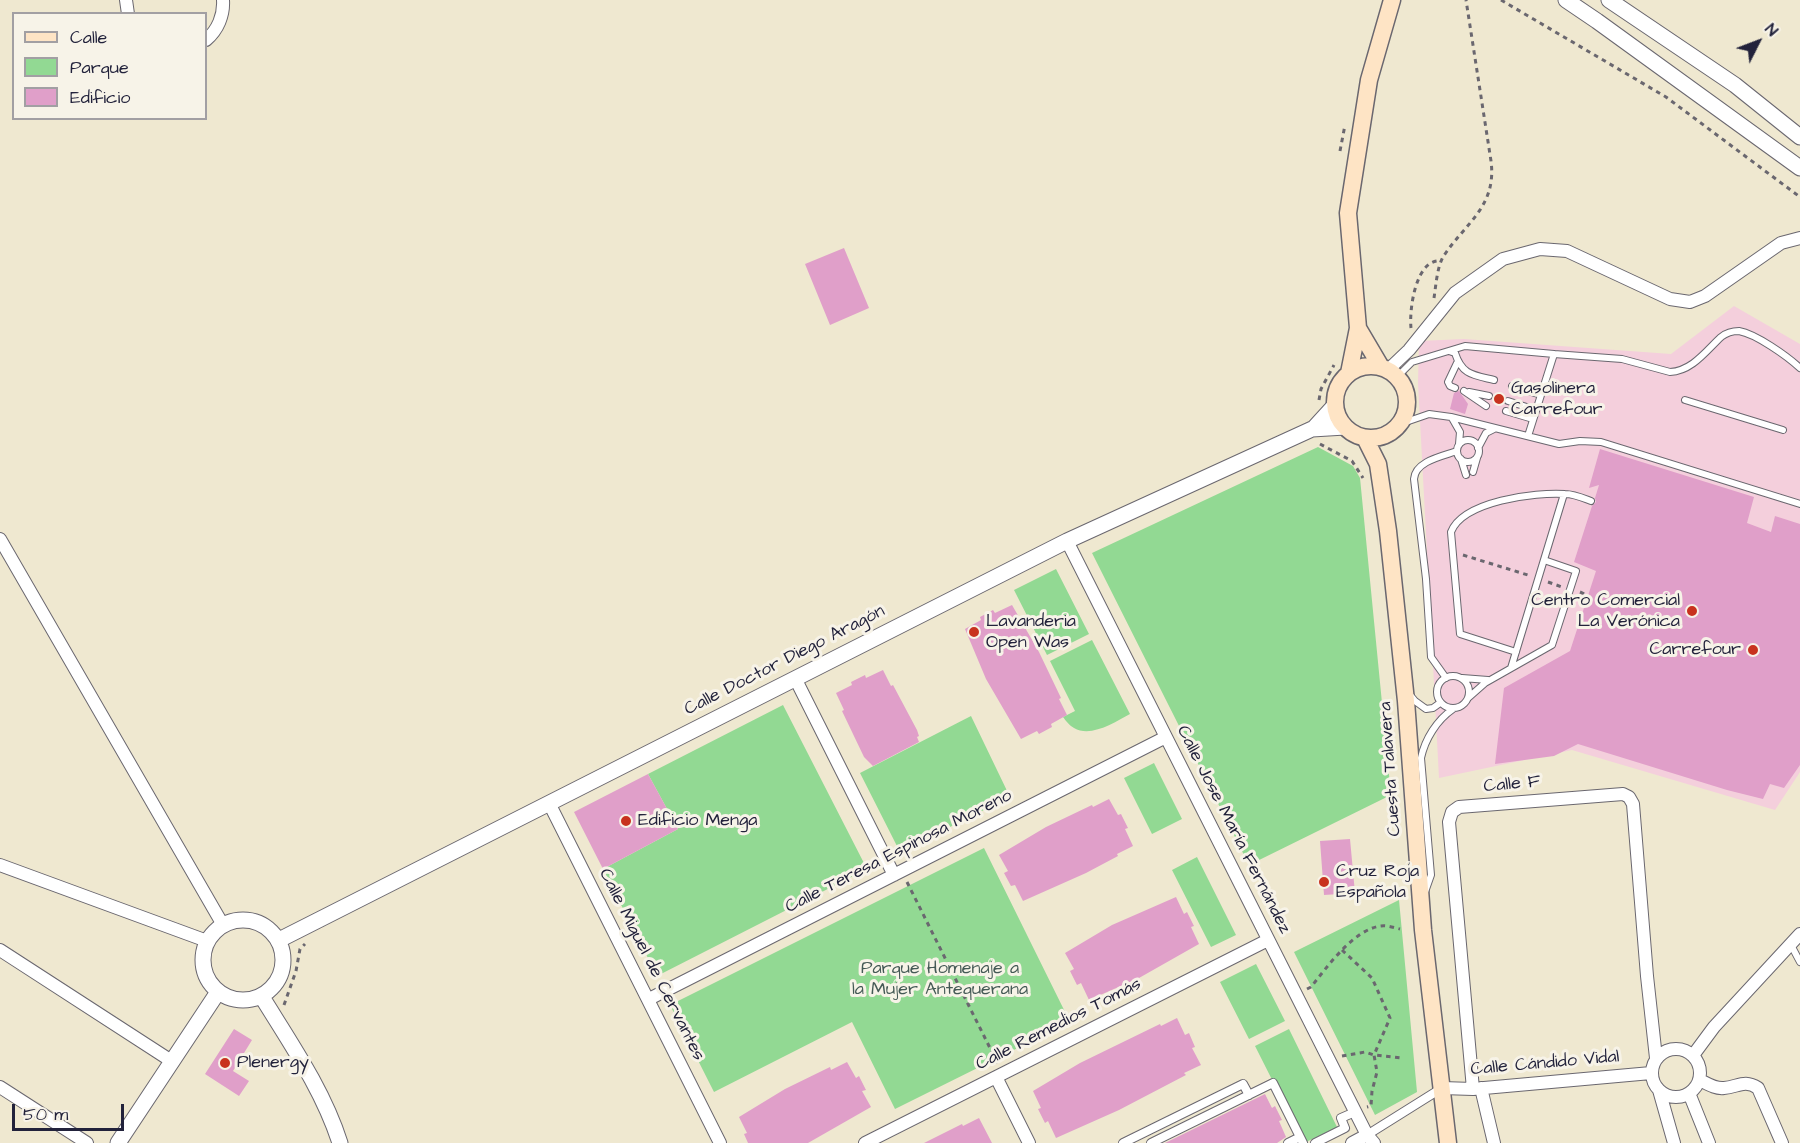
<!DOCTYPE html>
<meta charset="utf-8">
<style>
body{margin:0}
#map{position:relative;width:1800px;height:1143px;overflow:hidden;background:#efe8d0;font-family:"Architects Daughter",sans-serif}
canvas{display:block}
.legend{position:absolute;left:12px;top:12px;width:195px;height:108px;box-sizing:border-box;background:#f7f3e8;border:2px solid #a29fa3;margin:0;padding:8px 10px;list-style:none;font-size:18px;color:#22223b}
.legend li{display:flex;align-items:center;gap:12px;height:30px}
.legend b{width:30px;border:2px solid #a29fa3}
.north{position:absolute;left:1728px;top:12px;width:60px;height:60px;-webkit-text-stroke:4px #f7f3e8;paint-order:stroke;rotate:48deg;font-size:16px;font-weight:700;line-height:24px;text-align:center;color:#22223b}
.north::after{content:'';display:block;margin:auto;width:21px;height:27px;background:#22223b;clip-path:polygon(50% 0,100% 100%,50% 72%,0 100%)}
.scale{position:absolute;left:12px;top:1104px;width:112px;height:27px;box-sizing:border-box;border:3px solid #22223b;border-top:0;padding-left:8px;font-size:18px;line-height:21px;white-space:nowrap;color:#22223b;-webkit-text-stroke:4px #f7f3e8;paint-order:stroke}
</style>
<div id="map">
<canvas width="1800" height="1143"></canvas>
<ul class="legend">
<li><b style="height:8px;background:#fee4c5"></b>Calle</li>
<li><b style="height:16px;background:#92d993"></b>Parque</li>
<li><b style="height:16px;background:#e09fc9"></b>Edificio</li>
</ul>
<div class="north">N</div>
<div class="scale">50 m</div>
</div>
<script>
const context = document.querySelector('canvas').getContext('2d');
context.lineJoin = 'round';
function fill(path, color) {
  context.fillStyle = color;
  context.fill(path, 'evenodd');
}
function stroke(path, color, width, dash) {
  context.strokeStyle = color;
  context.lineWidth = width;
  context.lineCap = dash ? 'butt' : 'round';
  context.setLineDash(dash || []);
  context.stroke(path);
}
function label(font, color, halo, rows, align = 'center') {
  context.font = font + ' "Architects Daughter",sans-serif';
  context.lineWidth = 6;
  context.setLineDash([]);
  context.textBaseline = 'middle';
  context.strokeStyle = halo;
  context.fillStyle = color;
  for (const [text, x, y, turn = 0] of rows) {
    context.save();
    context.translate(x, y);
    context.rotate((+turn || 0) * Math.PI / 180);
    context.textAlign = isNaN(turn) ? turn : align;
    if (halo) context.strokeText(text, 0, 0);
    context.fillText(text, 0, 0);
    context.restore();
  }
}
fill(new Path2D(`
 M1734,306l66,38v428l-25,38 -203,-60 -133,28 -21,-395 1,-42 45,-2 207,15z`), '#f4cfdc');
fill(new Path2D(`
 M1318,447l35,19 7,12 31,317 -142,70 -157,-312z
 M1056,569l33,65 -42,21 -33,-65z
 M1092,640l38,74c-15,8 -39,24 -56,14 -4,-2 -8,-7 -11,-11l12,-6 -25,-50z
 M783,705l84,164 -210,107 -54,-107 75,-40 -30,-55z
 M971,716l39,81 -110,55 -40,-79z
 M1154,763l28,56 -30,15 -28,-56z
 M984,848l86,174 -175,87 -43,-87 -138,70 -44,-87z
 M1197,857l39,78 -25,12 -39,-77z
 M1399,900l18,192 -42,23 -81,-163z
 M1256,964l29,57 -36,18 -29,-57z
 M1289,1029l48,98 -33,16 -49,-97z`), '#92d993');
fill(new Path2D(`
 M844,248l25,60 -39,17 -25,-61z
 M1459,391l9,13 -3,10 -15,-5 4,-16z
 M1600,449l154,48 -7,26 24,9 4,-16 25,8v241l-16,23 -14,-4 -7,15 -36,-9 -149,-46 -24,12 -59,8 9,-76 66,-37 26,-80 -22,-9 18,-56 4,-4 -1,-4 4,-13 -10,3z
 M1012,605l27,47 22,46 -2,1 8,16 -16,9 1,3 -13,7 -2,-3 -16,8 -35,-60 -21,-50 16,-9 -1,-3 13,-7 2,3z
 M883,670l8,16 2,-1 24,45 2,6 -2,1 2,5 -46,24 -9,-9 -22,-46 2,-1 -8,-17 16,-8 -1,-3 14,-7 1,3z
 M648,774l30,55 -75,40 -29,-57z
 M1109,799l9,16 3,-1 7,14 -3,1 8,17 -16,8 1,2 -32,17 -63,28 -8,-16 -4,1 -7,-13 4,-2 -9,-16 47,-28 46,-22 1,2z
 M1350,839l5,54 -31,2 -4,-54z
 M1176,897l8,17 3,-2 7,14 -3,1 8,17 -60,34 -50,22 -8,-17 -4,2 -7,-14 4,-2 -9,-16 47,-28z
 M1177,1018l8,17 4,-2 6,14 -3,1 9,17 -17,8 2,2 -67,35 -63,28 -8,-17 -3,2 -7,-14 3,-1 -8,-17 47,-28 80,-39 1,2z
 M234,1029l18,11 -19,31 16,10 -10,15 -34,-22z
 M847,1062l9,16 3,-2 7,14 -4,1 9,16 -63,36h-60l-4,-9 3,-1 -8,-16 46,-28 45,-22 1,3z
 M1265,1094l7,14 3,-2 7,14 -3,1 7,16 -9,6h-112z
 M979,1118l13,25h-68l38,-19 1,2z`), '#e09fc9');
const service = new Path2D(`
 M1449,351l6,2c7,22 18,22 39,27
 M1554,354l68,5 48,13c22,-1 36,-21 51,-35 5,-4 11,-6 18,-6 17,3 48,25 61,37
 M1397,377l15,-15 53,-16 89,8 -26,82
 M1512,386l29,9
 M1455,388l-5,-2 -2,-4 9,-19
 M1464,391l22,15
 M1469,392l20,4
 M1685,400l98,30
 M1508,401l28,9
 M1506,411l27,8
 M1452,418l8,14 -1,12
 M1400,424l29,-10 22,3 108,27 21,-3 21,1 199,62
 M1457 451a11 11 0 1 1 22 0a11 11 0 1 1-22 0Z
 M1478,448l8,-15 8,-4
 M1461,459l5,16
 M1473,472l4,-14
 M1516,652l-56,-18 -9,-102c12,-31 84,-40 114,-38 9,0 18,4 26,7
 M1511,668l53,-174
 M1437 692a16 16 0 1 1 32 0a16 16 0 1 1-32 0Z
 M1446,678l-15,-21 -5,-78 -12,-100c1,-18 29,-23 43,-28
 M1462,678l26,2
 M1410,695l5,6 11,8 7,-1 7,-5
 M1468,698l17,-15 67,-38 24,-74 -32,-11
 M1425,892l6,-17 -10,-117c4,-19 16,-38 32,-49
 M1791,945l9,17`);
const pedestrian = new Path2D(`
 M1367,1135l75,-47
 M1123,1143l120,-59 6,11
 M1151,1143l122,-60 30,60
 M1288,1143l12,-6
 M1315,1143l30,-15 -4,-10 14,-6`);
const minor = new Path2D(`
 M126,0l2,14
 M206,40c12,-10 18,-25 17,-40
 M1388,370l21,-20 46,-57 48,-34 37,-10 27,2 103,48 20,3 15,-6 76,-53 19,-5
 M0,539l223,386
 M1067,541l300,594 7,8
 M795,678l99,197
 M549,803l171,340
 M0,865l207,76
 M0,950l173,112
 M649,999l517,-262
 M1652 1073a24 24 0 1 1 48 0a24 24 0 1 1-48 0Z
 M1694,1054l20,-27 86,-93
 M996,1077l33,66
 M1700,1080c8,4 15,9 24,8 14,-1 20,-9 34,0l24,55
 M0,1087l87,56
 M1442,1088l31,1 178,-16
 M1481,1088l13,55
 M1473,1089l-24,-267 3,-10 7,-5 164,-13 6,3 4,7 14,172 9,82
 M1659,1090l15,53
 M1689,1093l20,50
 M865,1143l403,-203
 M1352,1143l15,-8`);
const tertiary = new Path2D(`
 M1566,0l31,21 203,147
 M1609,0l126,85 65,52
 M1314,428l21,-23
 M203 960a40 40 0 1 1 80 0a40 40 0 1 1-80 0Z
 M279,940l788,-399 245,-112 33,-2
 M262,997c29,47 61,93 78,146
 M118,1143l100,-151`);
const secondary = new Path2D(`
 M1358,328l23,39
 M1335 402a36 36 0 1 1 72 0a36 36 0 1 1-72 0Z
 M1349,373l9,-45 -10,-115 21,-133 23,-80
 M1365,438l13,26 10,67 18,170 17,229 25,213`);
stroke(service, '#6a676f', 8);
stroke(pedestrian, '#6a676f', 10);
stroke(minor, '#6a676f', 14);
stroke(tertiary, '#6a676f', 17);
stroke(secondary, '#6a676f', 19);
stroke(new Path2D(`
 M1501,0l165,97 134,100
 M1340,151l5,-26
 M1434,298c2,-13 3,-30 9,-41 22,-34 54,-50 48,-96l-25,-161
 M1411,328c-2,-19 5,-71 31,-67
 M1319,400l2,-11 13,-24
 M1320,444l32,17 11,17
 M1463,555l68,21
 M1548,582l14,5
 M1580,592l7,3
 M907,882l91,182
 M1342,950l30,28 18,40 -16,37 3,17 -5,19 -1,15 -4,1
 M1307,989l4,-2c16,-20 43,-58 70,-61 6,-1 14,2 19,3
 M284,1005l12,-34 4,-22 5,-5
 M1342,1056l23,-4 9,3 27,3`), '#6a676f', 3, [4.5, 4.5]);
stroke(service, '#fff', 6);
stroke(pedestrian, '#fff', 8);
stroke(minor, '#fff', 12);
stroke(tertiary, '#fff', 15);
stroke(secondary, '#fee4c5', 16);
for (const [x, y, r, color] of [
 [1499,399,6,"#c8321e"],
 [1692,611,6,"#c8321e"],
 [974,632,6,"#c8321e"],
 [1753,650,6,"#c8321e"],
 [626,821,6,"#c8321e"],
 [1324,882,6,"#c8321e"],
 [225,1063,6,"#c8321e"]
]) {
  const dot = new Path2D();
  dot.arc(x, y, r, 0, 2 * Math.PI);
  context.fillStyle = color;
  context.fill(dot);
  stroke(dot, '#f7f3e8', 2);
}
label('18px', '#22223b', '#f7f3e8', [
 ["Gasolinera",1511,389],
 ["Carrefour",1511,410],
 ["Centro Comercial",1680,601,"right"],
 ["La Verónica",1680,622,"right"],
 ["Lavanderia",986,622],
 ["Open Was",986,643],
 ["Carrefour",1741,650,"right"],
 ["Edificio Menga",638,821],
 ["Cruz Roja",1336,872],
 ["Española",1336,893],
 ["Plenergy",237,1063]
], 'left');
label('18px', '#22223b', '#f7f3e8', [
 ["Calle Doctor Diego Aragón",785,661,-27],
 ["Cuesta Talavera",1391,769,-94],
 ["Calle F",1512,785,-5],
 ["Calle Jose María Fernández",1233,830,63],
 ["Calle Teresa Espinosa Moreno",899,852,-27],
 ["Calle Miguel de Cervantes",651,965,63],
 ["Calle Remedios Tomás",1059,1025,-27],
 ["Calle Cándido Vidal",1545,1064,-5]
]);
label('18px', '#445955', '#f7f3e8', [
 ["Parque Homenaje a",940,969],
 ["la Mujer Antequerana",940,990]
]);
</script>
